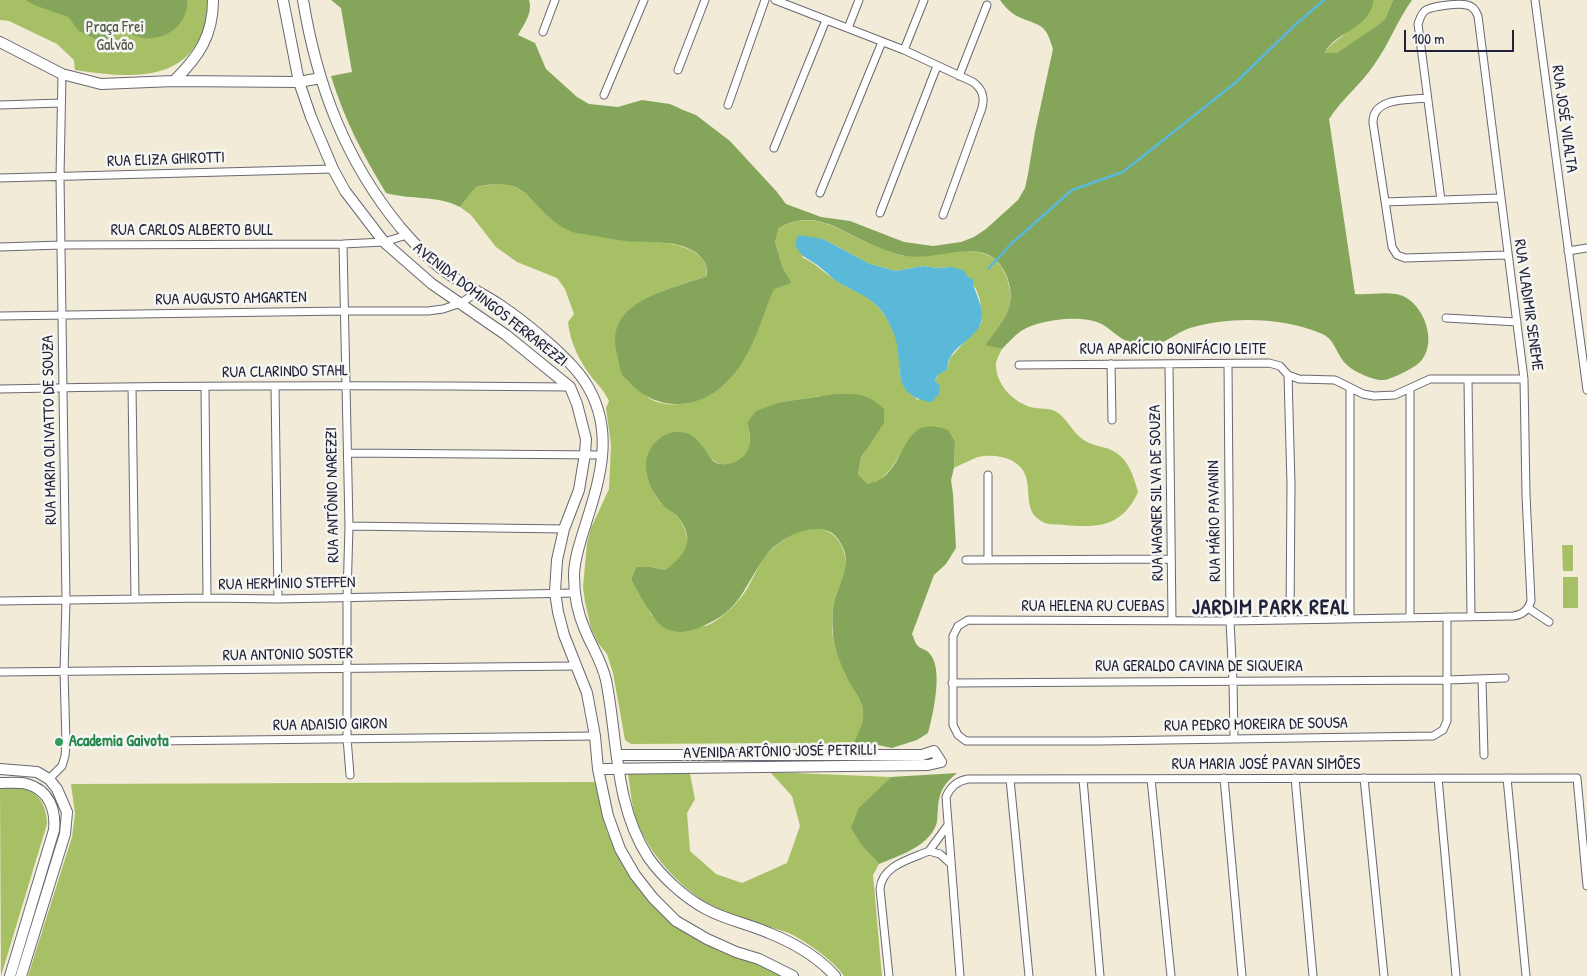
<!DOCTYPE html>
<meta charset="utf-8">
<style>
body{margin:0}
#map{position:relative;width:1587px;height:976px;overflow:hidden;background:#f1ebd8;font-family:"Patrick Hand",sans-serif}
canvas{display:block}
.scale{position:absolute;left:1404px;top:30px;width:110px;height:22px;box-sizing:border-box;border:2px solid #22223b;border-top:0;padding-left:6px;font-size:15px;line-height:18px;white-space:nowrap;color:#22223b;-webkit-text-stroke:4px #f6f6f2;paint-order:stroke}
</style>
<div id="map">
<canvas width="1587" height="976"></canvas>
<div class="scale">100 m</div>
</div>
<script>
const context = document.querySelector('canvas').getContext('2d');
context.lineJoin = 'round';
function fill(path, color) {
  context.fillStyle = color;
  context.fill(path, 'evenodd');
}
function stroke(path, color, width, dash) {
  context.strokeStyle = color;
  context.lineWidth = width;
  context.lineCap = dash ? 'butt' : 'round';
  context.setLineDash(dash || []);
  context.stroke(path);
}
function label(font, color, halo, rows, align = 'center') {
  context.font = font + ' "Patrick Hand",sans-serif';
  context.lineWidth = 5;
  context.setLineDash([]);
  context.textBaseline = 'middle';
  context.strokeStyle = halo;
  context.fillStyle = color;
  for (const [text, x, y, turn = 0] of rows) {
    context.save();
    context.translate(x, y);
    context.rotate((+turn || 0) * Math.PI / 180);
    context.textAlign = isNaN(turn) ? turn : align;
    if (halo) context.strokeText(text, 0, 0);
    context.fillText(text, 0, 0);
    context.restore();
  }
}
fill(new Path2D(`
 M0,0h209c-7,83 -69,80 -134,70l-1,-10 -17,-16 -48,-23 -9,-1z
 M1374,0h19l-8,19 -23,19 -25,15h-14c13,-15 48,-35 51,-53z
 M502,183c27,5 32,23 52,38 15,11 37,13 55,17 28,7 75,-3 95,23 3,3 2,10 3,15 -28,10 -69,18 -87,44 -6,9 -4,20 -3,30 2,8 2,18 6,25 3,5 10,10 14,13 5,4 10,9 15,12 23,11 57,0 74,-17 25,-25 34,-63 48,-95l18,-5 -9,-15 -8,-26 4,-14c40,-22 65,8 102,20 8,3 18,8 26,8 33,1 84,-21 99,20 12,31 -3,45 -20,68l16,5c-2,4 -5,9 -6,14 -1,18 13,35 29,42 9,5 21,2 30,6 12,7 16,19 26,27 7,6 17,8 25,10 21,6 27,26 32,44 -16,35 -40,36 -74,33 -12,-1 -18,1 -28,-8 -10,-9 -6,-27 -10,-40 -5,-19 -31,-24 -48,-20 -8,3 -16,7 -24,11l1,-26 -43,-6 -22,34 -10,10 -12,4 -10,-10 3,-15 7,-12 -47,-51 -40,6 -34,21c2,8 5,19 1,27 -7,11 -23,19 -34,11 -7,-5 -13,-16 -18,-22l-50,32c2,9 5,18 10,26 5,8 14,12 20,18 5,5 8,12 10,18 6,18 -8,28 -21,37l-14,-3h-15l-5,12c7,13 15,24 21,37 10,2 45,11 53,10 5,-1 12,-6 16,-9 10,-8 19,-17 26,-28 7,-12 13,-28 23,-38 24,-23 63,-37 75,4 4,15 -7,30 -10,44 -4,15 -4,34 0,49 3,9 7,19 11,28 9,18 23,29 15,52 -2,6 -6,12 -9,17l-58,-2 -163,1 -6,-4 -12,-67 -6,-19 -9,-11 -7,-15 -6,-26 -2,-15 4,-44 4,-15 18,-39 2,-44 -5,-37 3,-7c-5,-10 -9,-14 -16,-22 -13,-17 -23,-36 -25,-57l6,-8 -9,-25 -8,-11 -40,-16 -21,-15 -25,-32 -11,-8 16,-20zM823,239l47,25 26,7 27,-5 16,2 11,-1 19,12 7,10 4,11 2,16 -1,8 -31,34 -3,12 -8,3 -4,9 -17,18c-28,-22 -14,-34 -22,-62 -6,-17 -17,-34 -32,-43 -9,-5 -19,-8 -27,-14 -13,-8 -22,-18 -35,-24z
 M1562,545h11v26h-10z
 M1563,577h15v31h-15z
 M770,772l121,5 -8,9 -20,61 16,17 -6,11 9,101h-38c-10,-15 -35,-32 -51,-41 -10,-5 -22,-7 -32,-11 -18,-6 -38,-11 -54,-21 -30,-18 -65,-57 -73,-91 -3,-12 -4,-26 -6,-38h62l5,25 -8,14 3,38 26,23 26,9 45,-20 13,-37 -8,-30z
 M595,782l12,50 23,45 18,24 24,23 47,27 41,14 21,11h-753l44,-139 3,-23 -4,-30z
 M0,788c6,0 14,-1 21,0 18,3 26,19 26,36l-46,152z`), '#a7c065');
fill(new Path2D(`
 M26,0h161c2,24 -21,41 -44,38 -8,-1 -15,-6 -22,-9l-8,9 -13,3 -21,-10 -11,-14 -34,-12z
 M331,0h198c4,13 -5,24 -11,35l17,8 11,26 31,28 12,7 29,3 24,-7 28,4 13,6 13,5 34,26 47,51 9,12 35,13 29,4 54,21 29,4 28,-4 13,-5 12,-8 32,-29 7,-12 3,-14 7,-42 18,-83c-8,-28 -13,-22 -36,-33 -6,-3 -13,-10 -17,-16h374c-6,31 -37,30 -50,53h13l37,-25 11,-9 8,-19h19c-15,21 -23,44 -38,65 -13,19 -32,34 -45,54l26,175c13,1 28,-2 41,0 26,4 43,47 25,67 -6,7 -29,18 -37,19 -10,1 -32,-9 -38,-16 -11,-11 -10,-25 -26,-31 -38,-16 -91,-17 -130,-5 -15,5 -26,17 -42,18 -19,1 -29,-10 -43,-20 -18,-13 -66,-7 -84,5 -7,5 -13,12 -19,18l-17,-4c17,-23 33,-38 22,-68 -18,-46 -66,-15 -101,-21 -9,-1 -18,-5 -26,-8 -36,-13 -62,-42 -101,-20l-4,14 8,26 9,15 -18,6c-14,32 -22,69 -48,94 -28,27 -68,29 -95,1 -2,-3 -6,-5 -8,-8 -4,-7 -4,-15 -6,-22 -3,-10 -3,-25 3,-34 17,-26 60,-34 87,-44 0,-5 0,-11 -3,-15 -17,-24 -54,-17 -79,-20 -16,-2 -33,-6 -49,-8 -5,-1 -12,-5 -17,-8 -35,-25 -31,-50 -83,-38l-16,20c-23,-12 -49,-7 -74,-14 -23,-38 -42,-74 -55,-117l21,-4 -11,-64z
 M836,394c21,0 32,-1 48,15v14l-23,35 -3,16 10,10c3,-2 8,-2 11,-4 29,-16 22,-68 69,-50l7,12 -1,26 -3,12 2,14 3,54 -10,16 -12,11 -22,59c2,4 3,10 7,13 3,2 8,3 10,6 15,14 4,61 -1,80l-11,7 -25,8 -14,-3h-26c5,-9 10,-17 11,-28 2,-16 -11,-27 -17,-41 -6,-13 -13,-29 -13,-43 -1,-11 -1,-23 2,-34 3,-13 11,-25 11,-40 0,-8 -7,-21 -14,-26 -18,-12 -52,5 -64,20 -26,34 -25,58 -70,75 -11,5 -26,6 -36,-2 -8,-5 -26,-37 -31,-47l5,-12h15l14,3c21,-15 31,-30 13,-53 -4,-5 -11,-7 -15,-12 -15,-16 -25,-43 -9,-61 6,-7 13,-12 23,-12 14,-1 21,8 29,19 2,3 5,8 7,10 11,8 30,0 35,-12 4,-9 1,-18 -1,-26l9,-12 25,-9z
 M957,773c-13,11 -18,18 -19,36 -1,5 0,12 -2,16 -8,22 -38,31 -57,39l-16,-17 -12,-19 8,-20 32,-31z`), '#85a65a');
fill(new Path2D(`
 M798,235l25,4 47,25 26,7 27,-5 15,2 12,-1 13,3 6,8 4,1c-1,12 13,27 8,43 -4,15 -24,22 -31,36 -2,3 -2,8 -3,12 -7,3 -10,4 -12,12l5,3 -1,9 -7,8c-41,-6 -29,-33 -36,-62 -2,-8 -7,-17 -11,-24 -11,-19 -29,-23 -47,-34 -8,-5 -15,-14 -24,-19 -10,-7 -12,-6 -19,-18z`), '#5ab8d8');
stroke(new Path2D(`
 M989,268l22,-24 61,-54 51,-18 112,-89 60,-58 29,-25`), '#5ab8d8', 2.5);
const street = new Path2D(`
 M775,0l129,50 69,32c9,7 12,14 9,26l-39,107
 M1535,0l52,390
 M848,28l11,-28
 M543,32l12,-32
 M904,50l20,-50
 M678,70l27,-70
 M959,76l28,-71
 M604,95l40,-95
 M1427,98c-18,2 -55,-1 -54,25l19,124 5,8 8,3 102,-3
 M0,105l60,-2
 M728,105l37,-105
 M774,148l52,-128
 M0,178l333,-9
 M820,193l62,-151
 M1441,200l-23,-176c2,-5 3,-11 8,-14 7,-4 32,-7 41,-5 6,1 9,6 11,11l46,363 2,116 5,106c-3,9 -8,14 -18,15l-283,5 -262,-1 -10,6 -5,10v89l5,10 8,6h134l333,-5 10,-6 4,-9v-104
 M1385,202l115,-4
 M880,213l57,-147
 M343,244l6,282 -2,71v141l3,37
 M0,247l61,-2 282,-1 41,-2 23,-7
 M1568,251l19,-3
 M0,316l344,-5h84l15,-2 18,-6 16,-11
 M1446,318l71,4
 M1111,364l1,56
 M1228,364l2,257 3,60 1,57
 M1019,365l250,-2 11,3 8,9 11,4 36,1 28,14 11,2 21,-1 35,-16h94
 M1169,365l3,255
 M1288,375l3,109 -1,135
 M1468,380l3,236
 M132,387l3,212
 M205,387l2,211
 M275,387l3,212
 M1350,388v230
 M0,389c190,-4 380,-4 569,-2
 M1410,389v229
 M348,453l255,2
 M349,526l215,3
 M966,560l205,-1
 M988,560v-85
 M0,601l207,-3 71,1 297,-6
 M1528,608l21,14
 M0,672l577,-6
 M1482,679l2,76
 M952,683l495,-3 58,-2
 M66,742l529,-6
 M1224,778l18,198
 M1295,778l18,198
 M1364,778l20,198
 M1438,778l18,198
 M1507,778l19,198
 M49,779l13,-13 3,-10 1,-14 -2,-70 2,-71 -6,-424 2,-103
 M1010,779l19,197
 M1083,779l17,197
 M1151,779l20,197
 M948,825l-19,26 11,3 11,10
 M889,976l-9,-87c2,-24 31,-30 49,-38
 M960,976l-14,-179c4,-10 11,-16 22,-18l609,-1 10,108`);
const secondary = new Path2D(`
 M283,0l16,82 12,35 22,52 12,22 39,51 48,42 74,51 64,52 7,17 9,35 -1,15 -6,36 -15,39 -7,31 -2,32 3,20 6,23 23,58 8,43 3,33 10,47 12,33 15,26 18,23 23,23 31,18 29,13 23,7 34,17
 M303,0c14,85 42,160 97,227 13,15 27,31 43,43 18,14 38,22 57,35 25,17 69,52 85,77 30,46 16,94 1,141 -5,17 -12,35 -12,53 0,18 4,38 11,54 7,17 17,32 21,50 12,59 8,124 42,177 14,20 37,41 58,52 20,11 43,15 63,24 25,10 48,23 66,43
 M0,42l62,32 39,10 73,-3 125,1 22,-4
 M174,81c25,-25 39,-45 39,-81
 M0,769l37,3 12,7 8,10 10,23 -2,22 -44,142
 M598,769l330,-4 13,-3 -7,-11 -12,4h-305
 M0,783c9,0 19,-1 27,1 22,6 29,26 27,46l-44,146`);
stroke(street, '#6a6872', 9);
stroke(secondary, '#6a6872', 12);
stroke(street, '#fff', 7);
stroke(secondary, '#fff', 10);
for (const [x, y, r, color] of [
 [59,742,5,"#2e9e5b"]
]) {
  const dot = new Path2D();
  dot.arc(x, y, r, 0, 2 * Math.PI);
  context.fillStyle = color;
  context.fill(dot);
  stroke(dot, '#f6f6f2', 2);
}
label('16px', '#51594a', '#f6f6f2', [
 ["Praça Frei",115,28],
 ["Galvão",115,46]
]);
label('16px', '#22223b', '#f6f6f2', [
 ["RUA JOSÉ VILALTA",1564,119,82],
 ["RUA ELIZA GHIROTTI",166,160,-2],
 ["RUA CARLOS ALBERTO BULL",192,231],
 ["RUA AUGUSTO AMGARTEN",231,299,-1],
 ["AVENIDA DOMINGOS FERRAREZZI",490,305,38],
 ["RUA VLADIMIR SENEME",1528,305,82],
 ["RUA APARÍCIO BONIFÁCIO LEITE",1173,350],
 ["RUA CLARINDO STAHL",285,372,-1],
 ["RUA MARIA OLIVATTO DE SOUZA",50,430,-91],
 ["RUA WAGNER SILVA DE SOUZA",1157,493,-91],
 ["RUA ANTÔNIO NAREZZI",333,495,-91],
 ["RUA MÁRIO PAVANIN",1215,521,-91],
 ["RUA HERMÍNIO STEFFEN",287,584,-1],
 ["RUA HELENA RU CUEBAS",1093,607],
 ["RUA ANTONIO SOSTER",288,655,-1],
 ["RUA GERALDO CAVINA DE SIQUEIRA",1199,667],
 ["RUA ADAISIO GIRON",330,725,-1],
 ["RUA PEDRO MOREIRA DE SOUSA",1256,725,-1],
 ["AVENIDA ARTÔNIO JOSÉ PETRILLI",780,752,-1],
 ["RUA MARIA JOSÉ PAVAN SIMÕES",1266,765]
]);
label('bold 16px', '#27864d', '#f6f6f2', [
 ["Academia Gaivota",69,742]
], 'left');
context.letterSpacing = '1px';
label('bold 21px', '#22223b', '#f6f6f2', [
 ["JARDIM PARK REAL",1271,608]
]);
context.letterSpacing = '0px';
</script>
